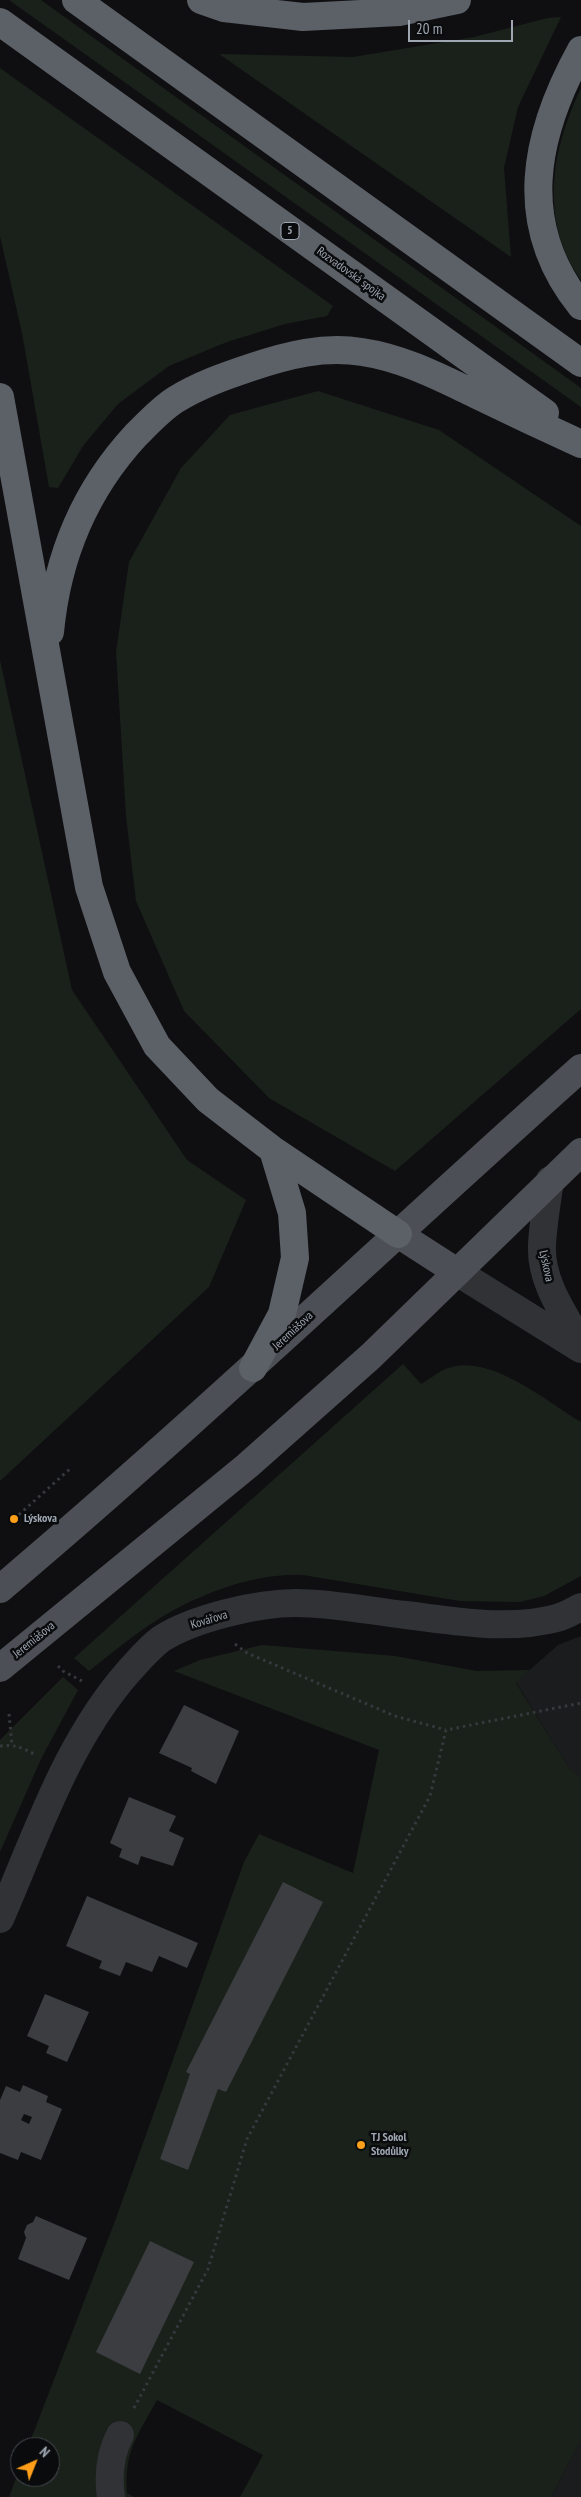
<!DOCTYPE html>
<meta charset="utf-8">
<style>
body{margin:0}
#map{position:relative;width:581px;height:2497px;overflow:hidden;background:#0f0f11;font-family:"PT Sans Narrow",sans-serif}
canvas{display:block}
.north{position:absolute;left:10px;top:2437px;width:50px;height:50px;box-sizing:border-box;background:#0a0b0c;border:1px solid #46494f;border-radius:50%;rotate:44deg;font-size:14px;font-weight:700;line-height:20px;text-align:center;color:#9fa7b3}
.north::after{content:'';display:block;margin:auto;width:18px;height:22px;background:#ff9f19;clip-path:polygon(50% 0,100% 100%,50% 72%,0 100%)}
.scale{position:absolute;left:408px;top:20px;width:105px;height:22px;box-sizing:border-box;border:2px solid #9fa7b3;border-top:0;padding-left:6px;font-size:15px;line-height:18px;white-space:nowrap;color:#9fa7b3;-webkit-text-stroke:4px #0a0b0c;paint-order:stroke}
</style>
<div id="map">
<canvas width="581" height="2497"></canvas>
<div class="north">N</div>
<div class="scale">20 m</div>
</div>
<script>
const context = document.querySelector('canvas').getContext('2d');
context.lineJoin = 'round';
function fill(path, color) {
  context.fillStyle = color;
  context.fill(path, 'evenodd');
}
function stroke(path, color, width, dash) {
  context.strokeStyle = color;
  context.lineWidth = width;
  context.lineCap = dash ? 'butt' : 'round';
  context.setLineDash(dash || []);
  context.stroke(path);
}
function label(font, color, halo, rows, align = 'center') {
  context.font = font + ' "PT Sans Narrow",sans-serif';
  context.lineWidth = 5;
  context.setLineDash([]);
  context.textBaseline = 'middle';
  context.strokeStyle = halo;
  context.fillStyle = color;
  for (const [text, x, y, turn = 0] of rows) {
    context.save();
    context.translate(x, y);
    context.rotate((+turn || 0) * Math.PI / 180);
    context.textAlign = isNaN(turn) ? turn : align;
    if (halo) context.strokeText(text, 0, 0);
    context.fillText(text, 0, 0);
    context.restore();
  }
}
fill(new Path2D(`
 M581,1636v141l-12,-9 -53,-86 42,-37z
 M581,2440v57h-30z`), '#1b1c1e');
fill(new Path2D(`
 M9,0h32l540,388v19z
 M561,17l-43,90 -14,61 7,89 -292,-203 134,3 121,-20 74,-19z
 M0,68l333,238 -6,10 -42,8 -58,18 -58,24 -51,38 -35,42 -25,42 -9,-1 -27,-154 -22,-97z
 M581,88v192c-42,-60 -30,-129 0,-192z
 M318,391l121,39 142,96v483l-186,162 -126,-73 -85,-87 -48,-110 -10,-85 -10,-164 13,-90 52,-94 49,-53z
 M0,660l72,330 115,170 59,40 -37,87 -209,194z
 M403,1364l18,20c9,-5 18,-13 27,-16 42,-15 98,33 133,54v154l-37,20 -24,6 -60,-1 -157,-26c-50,-2 -104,19 -146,45 -24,15 -46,34 -68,51l-15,-13z
 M262,1645l133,11 82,15 53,-1 -14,13 53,85 12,9v663l-30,57h-311l23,-42 -106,-55c-19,35 -33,51 -30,93l7,4h-125l11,-29v9h30v-30h-22l87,-226 129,-359 15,-28 94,39 26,-123 -205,-79 26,-11z
 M63,1677l15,13 -37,69 -41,93v-112z`), '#1a211a');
fill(new Path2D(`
 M184,1705l55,26 -23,53 -25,-13 1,-3 -33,-15z
 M129,1797l47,19 -7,15 15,7 -11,28 -32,-10 -3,9 -19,-8 3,-8 -12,-6z
 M283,1882l40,20 -97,190 -8,-3 -30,81 -28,-11 30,-85 -4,-2z
 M87,1896l111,47 -11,25 -28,-12 -7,16 -26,-10 -6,14 -21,-8 3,-7 -36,-15z
 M45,1994l44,18 -22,50 -21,-9 3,-7 -22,-10z
 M23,2085l25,11 -2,6 16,7 -21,51 -20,-8 -3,8 -18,-7v-53l6,-14 14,6zM24,2114l8,3 -3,7 -8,-4z
 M36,2216l51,22 -18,42 -51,-21 8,-21 -2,-6 3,-7 6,-3z
 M150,2241l44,21 -54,112 -44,-22z`), '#3b3d41');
stroke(new Path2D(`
 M14,1519l57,-51
 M235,1644l12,9 148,63 51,14
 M58,1666l5,5 19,10
 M9,1714l3,31
 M0,1746c15,-2 23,2 36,9
 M134,2408l74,-139 39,-130 183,-343 16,-66 135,-27`), '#36393d', 3, [2.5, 4]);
stroke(new Path2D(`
 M550,1180c-3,22 -7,44 -8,65 -2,36 22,69 39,99
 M457,1272l124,77
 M0,1919c37,-85 67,-178 129,-248 10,-11 20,-23 32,-32 33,-21 96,-36 135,-36 36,0 74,8 110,12 49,6 102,16 151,3 8,-2 16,-7 24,-11
 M111,2497c-3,-21 -1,-43 9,-62`), '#303236', 28);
stroke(new Path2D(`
 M398,1234l59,38
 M0,1589c199,-168 387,-348 581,-521
 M0,1668l247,-202 124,-110 210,-204`), '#4c4f55', 28);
stroke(new Path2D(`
 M76,0l505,363
 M201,0l23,8 79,9 96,-5 58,-12
 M0,22l545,391
 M581,50c-47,85 -66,174 0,256
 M0,397l89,490 28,85 40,74 51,54 65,50 125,84
 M50,632c7,-74 35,-142 86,-197 12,-12 25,-26 39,-35 24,-15 50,-24 77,-33 36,-12 71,-21 110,-15 41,6 77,25 113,42 35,17 71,34 106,50
 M253,1368l29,-54 13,-56 -3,-45 -19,-63`), '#5c6067', 28);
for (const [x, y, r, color] of [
 [14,1519,5,"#ff9f19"],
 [361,2145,5,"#ff9f19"]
]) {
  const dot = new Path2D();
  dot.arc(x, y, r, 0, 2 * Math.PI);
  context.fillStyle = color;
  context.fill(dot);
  stroke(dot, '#0a0b0c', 2);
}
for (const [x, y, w] of [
 [290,231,18]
]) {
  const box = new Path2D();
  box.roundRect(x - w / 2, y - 8.5, w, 17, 4);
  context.fillStyle = '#0a0b0c';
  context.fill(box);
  stroke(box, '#9fa7b3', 1);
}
label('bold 11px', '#9fa7b3', null, [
 ["5",290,231]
]);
label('12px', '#9fa7b3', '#0a0b0c', [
 ["Rozvadovská spojka",351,274,36],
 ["Lýskova",546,1266,78],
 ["Jeremiášova",293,1331,-43],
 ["Kovářova",209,1620,-17],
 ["Jeremiášova",34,1640,-39]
]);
label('bold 12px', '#9fa7b3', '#0a0b0c', [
 ["Lýskova",24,1519],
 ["TJ Sokol",371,2138],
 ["Stodůlky",371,2152]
], 'left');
</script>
